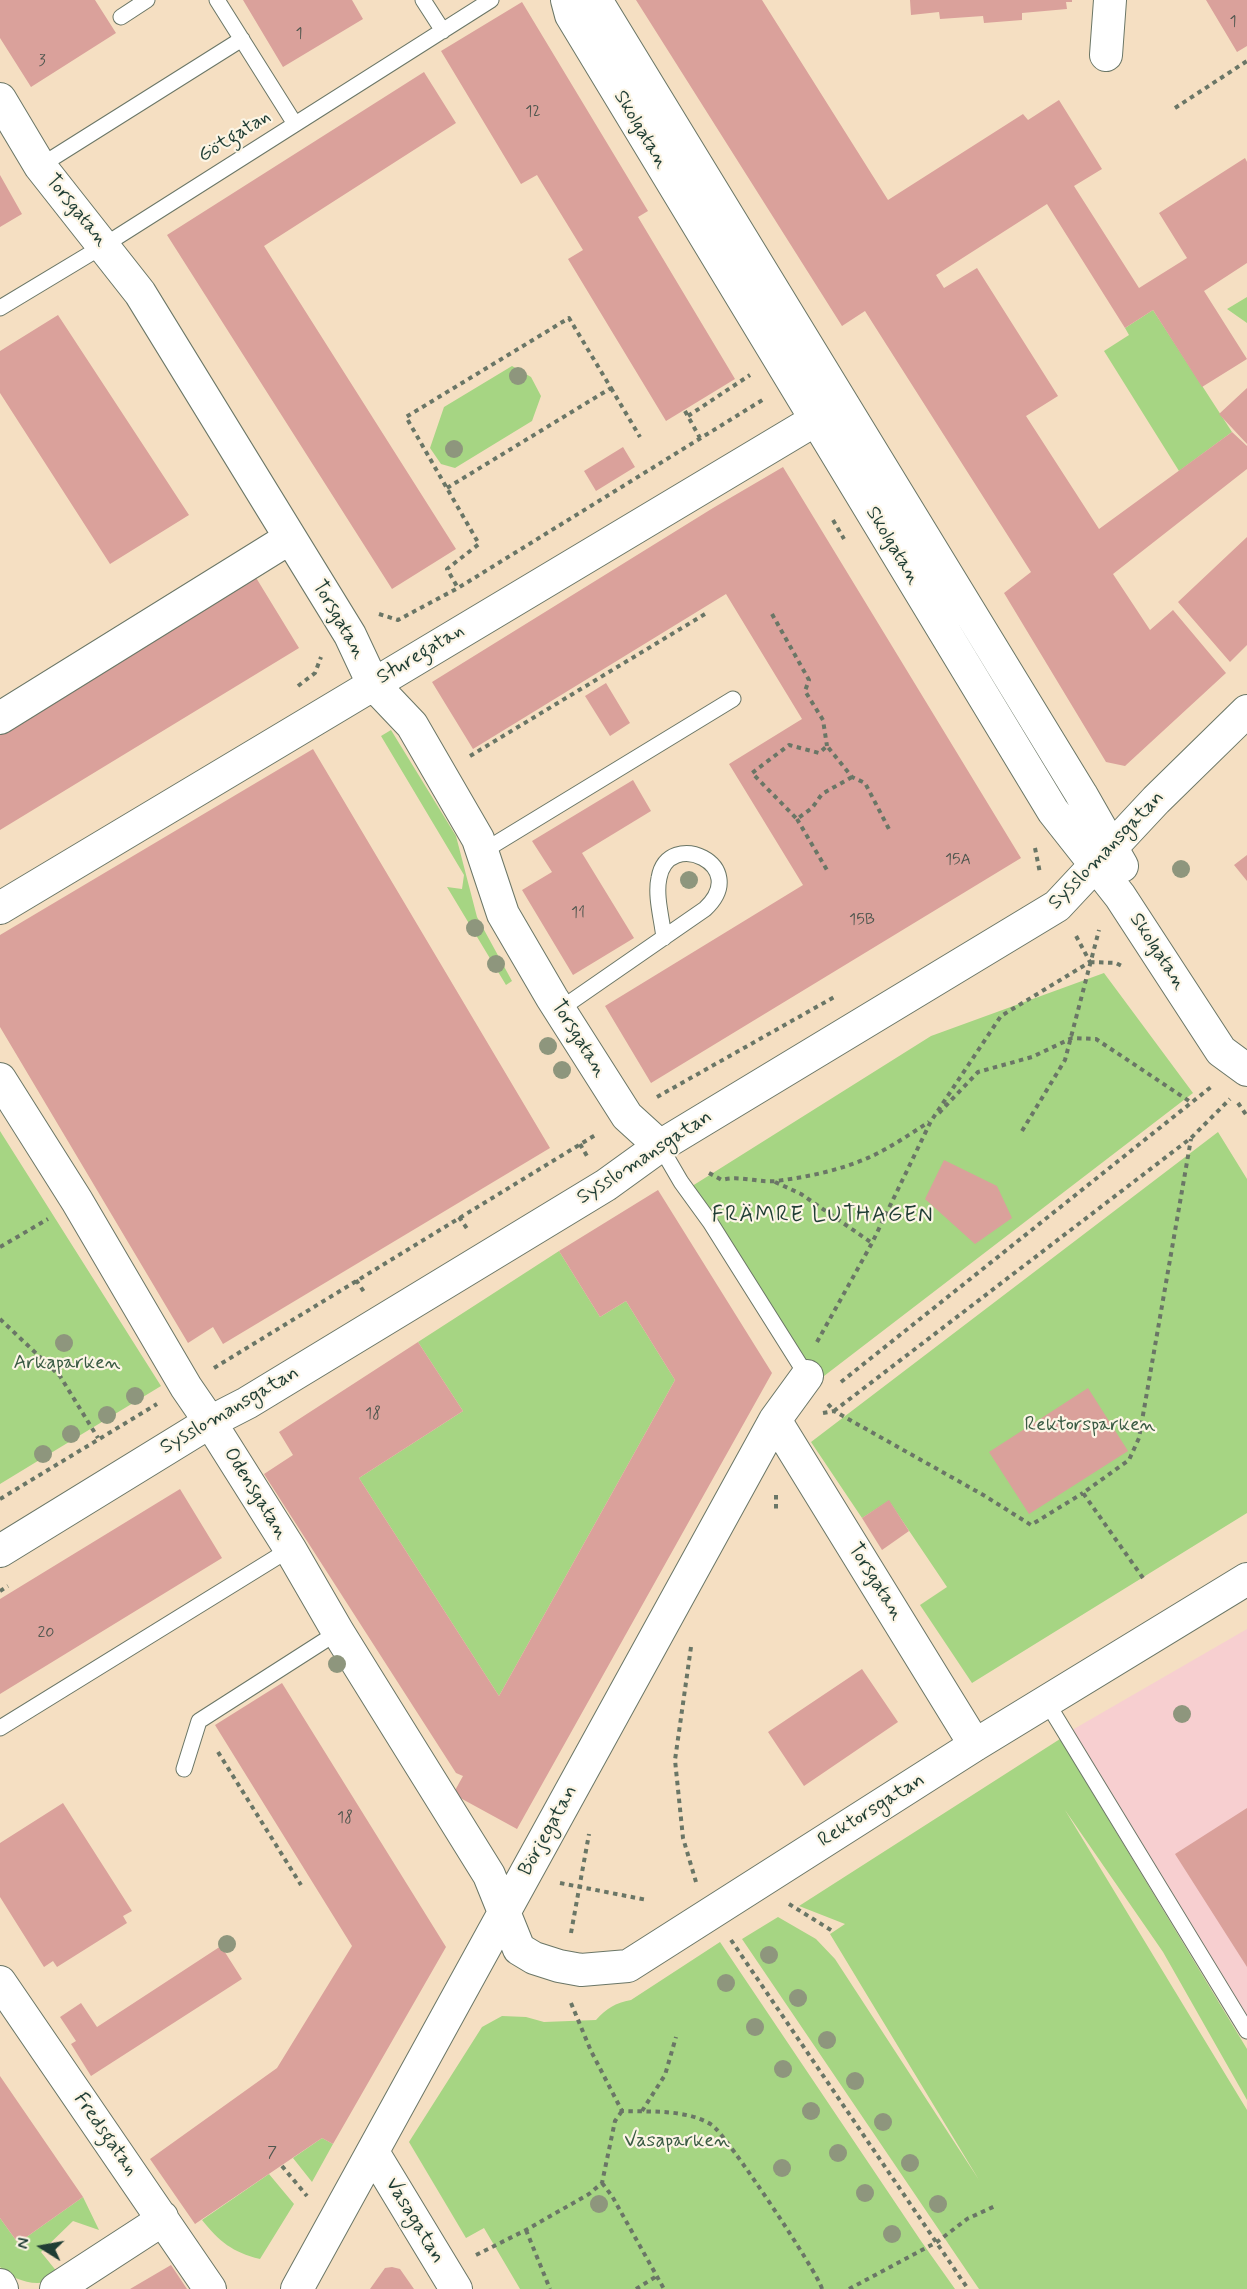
<!DOCTYPE html>
<meta charset="utf-8">
<style>
body{margin:0}
#map{position:relative;width:1247px;height:2289px;overflow:hidden;background:#f5dfc2;font-family:Mynerve,sans-serif}
canvas{display:block}
.north{position:absolute;left:12px;top:2217px;width:60px;height:60px;-webkit-text-stroke:4px #fcf5e5;paint-order:stroke;rotate:281deg;font-size:16px;font-weight:700;line-height:24px;text-align:center;color:#1f3d34}
.north::after{content:'';display:block;margin:auto;width:21px;height:27px;background:#1f3d34;clip-path:polygon(50% 0,100% 100%,50% 72%,0 100%)}
</style>
<div id="map">
<canvas width="1247" height="2289"></canvas>
<div class="north">N</div>
</div>
<script>
const context = document.querySelector('canvas').getContext('2d');
context.lineJoin = 'round';
function fill(path, color) {
  context.fillStyle = color;
  context.fill(path, 'evenodd');
}
function stroke(path, color, width, dash) {
  context.strokeStyle = color;
  context.lineWidth = width;
  context.lineCap = dash ? 'butt' : 'round';
  context.setLineDash(dash || []);
  context.stroke(path);
}
function label(font, color, halo, rows, align = 'center') {
  context.font = font + ' Mynerve,sans-serif';
  context.lineWidth = 4.5;
  context.setLineDash([]);
  context.textBaseline = 'middle';
  context.strokeStyle = halo;
  context.fillStyle = color;
  for (const [text, x, y, turn = 0] of rows) {
    context.save();
    context.translate(x, y);
    context.rotate((+turn || 0) * Math.PI / 180);
    context.textAlign = isNaN(turn) ? turn : align;
    if (halo) context.strokeText(text, 0, 0);
    context.fillText(text, 0, 0);
    context.restore();
  }
}
fill(new Path2D(`
 M1247,1629v401l-180,-297z`), '#f7cfd0');
fill(new Path2D(`
 M1247,297v26l-20,-14z
 M1153,310l79,122 -53,39 -75,-120 25,-16 -4,-7z
 M512,366l19,11 10,19 -9,25 -77,47 -14,-4 -11,-16 14,-41z
 M391,730l65,106 21,81 35,64 -6,4 -59,-98 15,2 2,-14 -83,-139z
 M1104,973l89,120 -382,293 -122,-198 242,-152z
 M0,1131l161,255 -161,98z
 M1218,1132l29,47v334l-275,170 -52,-78 27,-18 -58,-86 -27,17 -51,-76z
 M559,1251l41,66 26,-16 49,79 -176,316 -140,-218 104,-67 -45,-69z
 M1060,1739l187,310v51l-84,-148 -98,-142 182,300v179h-268l-237,-350 36,-22 38,22 19,20 144,221 -149,-246 15,-10 -46,-18z
 M720,1942l201,299 34,48h-435l-36,-61 -18,10 -57,-96 73,-115 20,-11 24,1 18,5 52,-2c11,-12 19,-17 35,-20z
 M322,2138l11,6 -21,38 -19,-24z
 M269,2174l25,30 -34,55c-28,-7 -40,-17 -58,-39z
 M83,2197l16,33 -26,-9 -32,31 17,21c-3,3 -8,8 -12,9 -16,4 -35,-4 -46,-15v-49l18,25z`), '#a6d583');
fill(new Path2D(`
 M0,0h95l21,33 -85,54 -31,-49z
 M243,0h109l11,19 -80,48z
 M636,0h126l126,200 135,-86 5,6 31,-20 43,69 -28,17 65,102 48,-30 -28,-45 86,-55 2,4v101l-43,28 43,68 -45,28 -49,-77 -28,18 -78,-124 -111,71 8,13 33,-20 81,128 -32,20 73,113 133,-97 15,14v23l-134,105 37,56 23,-20 53,63 -101,93 -19,-4 -102,-169 27,-21 -166,-261 -23,15z
 M910,0h162v2h-6l1,7 -45,4v7l-38,3 -1,-7 -43,3 -1,-7 -28,3z
 M1206,0h41v46l-10,6z
 M522,2l126,209 -10,6 97,162 -69,42 -98,-162 15,-9 -46,-75 -16,9 -80,-133z
 M424,72l32,51 -192,123 192,303 -64,40 -225,-354z
 M0,175l22,39 -22,13z
 M58,315l131,200 -79,49 -110,-171v-42z
 M1247,388v56l-28,-30z
 M623,447l12,20 -39,24 -12,-20z
 M783,467l238,391 -370,225 -46,-77 198,-121 -74,-121 73,-45 -76,-125 -253,155 -41,-67 281,-174z
 M1247,537v108l-17,17 -52,-60z
 M255,576l44,72 -299,182v-98z
 M606,683l24,40 -20,13 -25,-40z
 M313,749l237,399 -327,196 -10,-17 -25,16 -188,-316v-92z
 M633,780l18,31 -69,42 52,85 -61,37 -51,-85 30,-18 -20,-31z
 M1247,855v26l-13,-16z
 M944,1160l53,26 15,32 -37,26 -50,-45z
 M658,1190l114,183 -255,456 -64,-35 10,-18 -7,-3 -192,-299 29,-19 -14,-23 139,-90 45,69 -104,67 140,218 176,-316 -49,-79 -26,16 -41,-66z
 M1088,1388l40,63 -99,63 -40,-62z
 M180,1489l42,69 -222,136v-95z
 M889,1500l20,31 -27,19 -20,-32z
 M862,1669l36,53 -94,64 -36,-54z
 M282,1683l164,264 -113,197 -11,-6 -127,86 -45,-65 127,-91 75,-122 -137,-221z
 M63,1803l69,108 -9,5 4,7 -70,44 -4,-6 -9,6 -44,-70v-54z
 M1247,1808v159l-72,-113z
 M221,1946l21,33 -151,97 -20,-32 5,-3 -16,-24 21,-14 16,24z
 M0,2076l83,121 -65,46 -18,-25z
 M171,2265l16,24h-57z
 M392,2267l8,2 14,20h-44l15,-21z`), '#daa19b');
const lane = new Path2D(`
 M217,0l78,124
 M423,0l20,31
 M121,17l26,-17
 M40,166l202,-127
 M0,308l103,-62 388,-246
 M482,852l251,-153
 M559,1010l146,-101c47,-44 -37,-82 -46,-31 -4,18 3,41 5,60
 M660,1146l21,36 29,40 97,154
 M1046,1701l201,330
 M0,1728l290,-179
 M184,1769l15,-48 139,-89`);
const street = new Path2D(`
 M567,0l4,15 482,796 67,85 101,155 26,19
 M596,0l485,794 41,72
 M1106,55l4,-55
 M0,99l40,67 100,127 210,342 23,49 39,41 66,114 25,75 49,84 75,118 33,30
 M0,718l290,-180
 M0,908l832,-498
 M0,1079l77,122 109,186 24,35 80,127 48,83 151,243 30,74 15,9 25,8 22,4 47,-4 347,-221 272,-166
 M775,1420l200,325
 M0,1551l210,-129 37,-19 359,-218 54,-39 397,-240 99,-106 91,-89
 M0,1982l210,307
 M373,2152l83,137
 M0,2285l2,4
 M56,2289l97,-63 9,-9
 M297,2289l478,-869 32,-44`);
stroke(lane, '#6a7666', 17);
stroke(street, '#6a7666', 34);
stroke(new Path2D(`
 M1175,108l72,-47
 M611,388l29,49
 M685,411l15,27
 M688,416l62,-41
 M447,488l164,-100 -42,-70 -163,99 73,127 -32,25 11,19
 M833,520l11,19
 M379,614l19,6 60,-32 306,-189
 M772,614l37,66 -4,11 18,29 4,26
 M298,686l17,-13 6,-16
 M470,756l235,-142
 M852,777l-30,17 -10,14 -15,11 -45,-46 37,-28 30,8 8,-7 25,31 13,6 25,48
 M797,819l30,51
 M1035,848l5,25
 M1090,962l26,1 6,3
 M657,1097l179,-101
 M1238,1103l9,13
 M939,1113l39,-41 54,-15 40,-19 24,1 96,64
 M1022,1131l43,-71 34,-130
 M580,1144l7,12
 M709,1173l13,7c18,-5 36,3 54,1 32,-4 65,-11 94,-24 20,-9 40,-23 59,-35
 M775,1182l26,12 71,49
 M459,1217l9,13
 M0,1247l48,-28
 M356,1280l8,12
 M0,1319l60,57 38,62
 M817,1342l55,-99 59,-122 70,-105 89,-54 -15,-28
 M214,1368l383,-234
 M841,1382l370,-295
 M828,1404l6,7 357,-273 39,-39
 M823,1413l11,-2 151,85 46,29 52,-32
 M776,1495v14
 M0,1499l157,-95
 M1143,1578l-60,-85 46,-33 10,-22 52,-299
 M0,1591l8,-5
 M691,1647l-16,113 8,78 13,44
 M218,1752l83,133
 M560,1883l87,17
 M789,1904l45,28
 M571,1933l18,-99
 M731,1940l237,349
 M571,2003l20,48 31,60c30,1 64,-2 90,14 13,8 107,149 110,164
 M642,2111l23,-36 11,-38
 M282,2166l25,30
 M602,2183l10,13 52,93
 M526,2230l24,59
 M476,2255l50,-25 63,-36 13,-11 13,-62 7,-10
 M636,2289l21,-13
 M849,2289l88,-47 30,-23 28,-13`), '#6a7666', 4, [4.5, 4.5]);
stroke(lane, '#fff', 15);
stroke(street, '#fff', 32);
context.fillStyle = '#8e967d';
for (const [x, y] of [
 [518,376],
 [454,449],
 [1181,869],
 [689,880],
 [475,928],
 [496,964],
 [548,1046],
 [562,1070],
 [64,1343],
 [135,1396],
 [107,1415],
 [71,1434],
 [43,1454],
 [337,1664],
 [1182,1714],
 [227,1944],
 [769,1955],
 [726,1983],
 [798,1998],
 [755,2027],
 [827,2040],
 [783,2069],
 [855,2081],
 [811,2111],
 [883,2122],
 [838,2153],
 [910,2163],
 [782,2168],
 [865,2193],
 [599,2204],
 [938,2204],
 [892,2234]
]) {
  context.beginPath();
  context.arc(x, y, 9, 0, 2 * Math.PI);
  context.fill();
}
label('16px', '#4e564e', null, [
 ["1",1233,23],
 ["1",299,35],
 ["3",42,62],
 ["12",533,113],
 ["15A",958,861],
 ["11",578,914],
 ["15B",862,921],
 ["18",373,1415],
 ["20",46,1634],
 ["18",345,1819],
 ["7",272,2154]
]);
label('20px', '#1f3d34', '#fcf5e5', [
 ["Skolgatan",640,130,59],
 ["Götgatan",235,137,-32],
 ["Torsgatan",76,211,51],
 ["Skolgatan",892,546,59],
 ["Torsgatan",338,620,60],
 ["Sturegatan",421,655,-31],
 ["Sysslomansgatan",1107,851,-46],
 ["Skolgatan",1157,952,57],
 ["Torsgatan",578,1039,58],
 ["Sysslomansgatan",645,1158,-33],
 ["Sysslomansgatan",230,1411,-30],
 ["Odensgatan",255,1494,58],
 ["Torsgatan",875,1582,58],
 ["Rektorsgatan",872,1811,-32],
 ["Börjegatan",549,1831,-61],
 ["Fredsgatan",105,2135,55],
 ["Vasagatan",414,2221,59]
]);
label('20px', '#3a5b44', '#fcf5e5', [
 ["Arkaparken",67,1364],
 ["Rektorsparken",1090,1426],
 ["Vasaparken",677,2142]
]);
context.letterSpacing = '1.5px';
label('22px', '#1f3d34', '#fcf5e5', [
 ["FRÄMRE LUTHAGEN",823,1216]
]);
context.letterSpacing = '0px';
</script>
